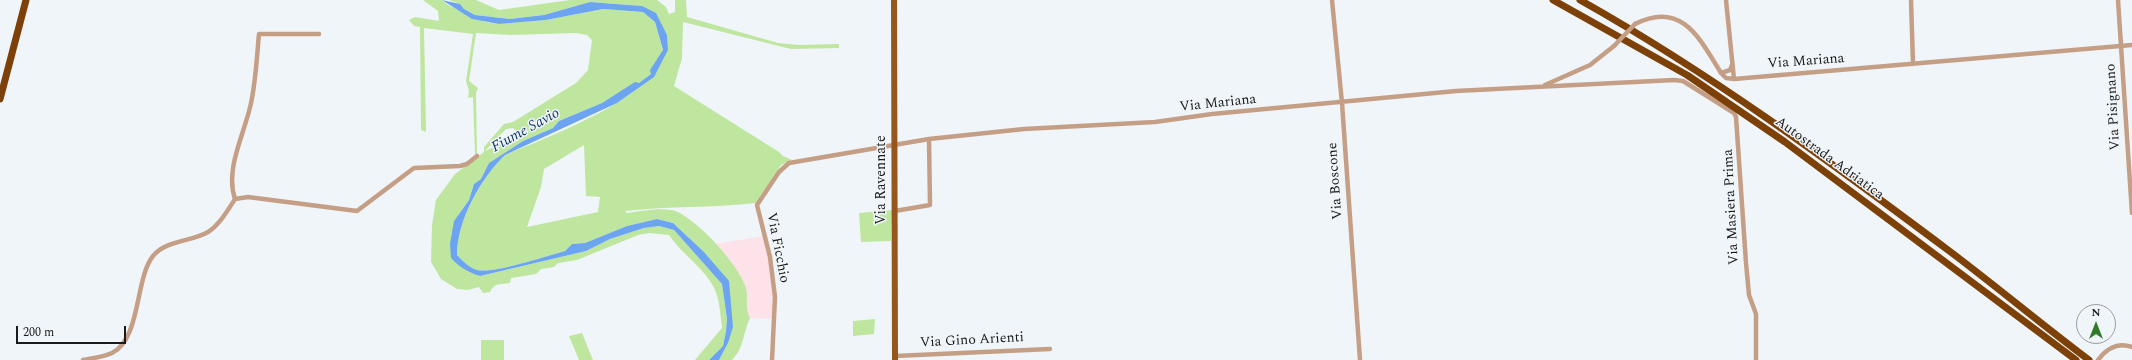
<!DOCTYPE html>
<style>
body{margin:0}
#map{position:relative;width:2132px;height:360px;overflow:hidden;background:#f0f5f9;font-family:Spectral,serif}
canvas{display:block}
.north{position:absolute;left:2076px;top:304px;width:40px;height:40px;box-sizing:border-box;background:#f0f5f9;border:1px solid #9a9da0;border-radius:50%;rotate:0deg;font-size:11px;font-weight:700;line-height:16px;text-align:center;color:#191a1b}
.north::after{content:'';display:block;margin:auto;width:14px;height:18px;background:#2e7c26;clip-path:polygon(50% 0,100% 100%,50% 72%,0 100%)}
.scale{position:absolute;left:16px;top:326px;width:110px;height:18px;box-sizing:border-box;border:2px solid #191a1b;border-top:0;padding-left:5px;font-size:12px;line-height:14px;white-space:nowrap;color:#191a1b;-webkit-text-stroke:3px #f0f5f9;paint-order:stroke}
</style>
<div id="map">
<canvas width="2132" height="360"></canvas>
<div class="north">N</div>
<div class="scale">200 m</div>
</div>
<script>
const context = document.querySelector('canvas').getContext('2d');
context.lineJoin = 'round';
function fill(path, color) {
  context.fillStyle = color;
  context.fill(path, 'evenodd');
}
function stroke(path, color, width, dash) {
  context.strokeStyle = color;
  context.lineWidth = width;
  context.lineCap = dash ? 'butt' : 'round';
  context.setLineDash(dash || []);
  context.stroke(path);
}
function label(font, color, halo, rows, align = 'center') {
  context.font = font + ' Spectral,serif';
  context.lineWidth = 3;
  context.setLineDash([]);
  context.textBaseline = 'middle';
  context.strokeStyle = halo;
  context.fillStyle = color;
  for (const [text, x, y, turn = 0] of rows) {
    context.save();
    context.translate(x, y);
    context.rotate((+turn || 0) * Math.PI / 180);
    context.textAlign = isNaN(turn) ? turn : align;
    if (halo) context.strokeText(text, 0, 0);
    context.fillText(text, 0, 0);
    context.restore();
  }
}
fill(new Path2D(`
 M764,236l8,38 2,45 -24,-1 -5,-11 2,-9 -32,-54z`), '#fde2ea');
fill(new Path2D(`
 M423,0h19l6,5 37,17 14,2 47,-4 57,-11 40,3 12,10 8,29 -12,23 -12,9h-4l-33,20 -43,18 -6,7 -30,13 -34,22 -8,16 -7,5 -5,16 -15,21 -3,37 21,15 8,3 106,-25 24,-12 34,-11 15,-2 15,4 48,54 5,35 -1,12 -3,15 -14,14h-14l27,-32c-2,-15 -2,-34 -12,-47 -11,-17 -29,-28 -41,-46l-20,-2 -11,2 -61,25 -19,3 -4,4 -13,2 -5,5 -25,4 -1,5c-10,2 -15,-1 -20,9l-7,1 -4,-6 -11,3 -11,-1 -16,-10 -10,-17 1,-37 4,-25 19,-26 29,-22v-5l20,-23 9,-2 63,-39 12,-13 4,-30 -5,-5 -11,-2 -66,2 -34,-2 -7,48 9,7 -2,5 1,61h-2l-2,-57 -5,1 1,-7 -3,-10 7,-47 -49,-6 2,104 -5,-2 -1,-103 -6,-1 -5,-6 6,-3 24,4 -1,-10zM513,128l7,7 -35,16 21,-22z
 M449,0h27l23,10 71,-10h87l9,7 3,7 6,-2v-12h11l1,17 91,26 21,2 40,-1v4l-48,1 -108,-27 -1,36 -8,28 105,66 4,4 9,4 -11,5 -25,38c-44,5 -87,3 -131,8l2,2c13,-2 39,-7 51,-1 22,11 61,53 68,76 3,12 -2,17 4,30 -7,15 -6,30 -18,42h-13l9,-17 2,-49 -16,-28 -11,-15 -30,-28 -16,-4 -30,7 -42,17 -13,1 -7,7c-19,5 -71,23 -88,19 -8,-1 -15,-10 -20,-15 0,-34 23,-76 48,-100 42,-18 170,-63 162,-118 -1,-7 -20,-25 -25,-31l-52,-4 -46,13 -34,4 -35,-4 -11,-6 -4,-5zM584,145l2,51 14,1 -2,15 -71,15 14,-40 3,-18z
 M892,210l-1,31 -30,1 -2,-29z
 M875,319l-1,15 -21,2v-15z
 M582,333l11,27h-14l-10,-24z
 M481,340h23v20h-23z`), '#bee69f');
fill(new Path2D(`
 M442,0l18,4 4,5 11,6 35,4 34,-4 46,-13 52,4 14,7 11,22 1,15 -14,27 -37,26 -112,52c-25,24 -48,66 -48,100 5,5 12,13 20,15 17,4 69,-14 88,-19l7,-7 13,-1 42,-17 30,-7 16,4 30,28 26,30 4,46 -5,16 -9,17h-10l14,-14 3,-15 1,-12 -5,-35 -48,-54 -15,-4 -15,2 -34,11 -24,12 -106,25c-11,-3 -22,-10 -29,-18l-1,-14 4,-23 15,-21 5,-16 7,-5 8,-16 34,-22 30,-13 6,-7 43,-18 33,-21 4,1 12,-9 -1,-4 13,-20 -8,-28 -12,-10 -40,-3 -57,11 -47,4 -27,-5z`), '#6ca4f2');
stroke(new Path2D(`
 M1332,0l10,103 18,257
 M1726,0l8,79
 M1911,0l2,64
 M2118,0l14,213
 M1635,24c47,-24 65,15 86,49l5,5 8,1 398,-34
 M1721,73l9,-3 2,-5
 M1545,85l45,-20 24,-19
 M235,199c-11,-32 12,-69 17,-101 4,-21 5,-43 7,-64h60
 M895,211l35,-6 -1,-66
 M895,356l155,-7
 M83,360c9,-2 21,-3 29,-7 29,-14 23,-75 41,-97 13,-16 38,-14 55,-24 11,-7 20,-22 27,-33l13,-2 109,14 57,-43 46,-2 7,-2 10,-8
 M772,360l3,-63 -5,-40 -13,-52 22,-33 10,-9 140,-24 95,-10 131,-7 57,-8 244,-23 218,-11 9,1 51,32 2,4 10,146 3,32 7,19v46
 M2098,360c9,-12 20,-18 34,-13`), '#c59f85', 4.5);
stroke(new Path2D(`
 M894,0l1,360`), '#98561f', 6);
stroke(new Path2D(`
 M1553,0l134,75 98,67 291,218
 M1580,0c130,73 249,161 368,250 48,36 93,74 141,110
 M0,99l26,-99`), '#7d4107', 7);
stroke(new Path2D(`
 M1614,46l21,-22`), '#c59f85', 4.5);
label('14px', '#191a1b', '#f0f5f9', [
 ["Via Mariana",1806,62,-4],
 ["Via Mariana",1218,104,-6],
 ["Via Pisignano",2114,107,-93],
 ["Autostrada Adriatica",1829,159,36],
 ["Via Ravennate",882,180,-90],
 ["Via Boscone",1336,181,-94],
 ["Via Masiera Prima",1732,207,-93],
 ["Via Ficchio",777,248,79],
 ["Via Gino Arienti",972,341,-3]
]);
label('italic 15px', '#113668', '#f0f5f9', [
 ["Fiume Savio",526,131,-29]
]);
</script>
